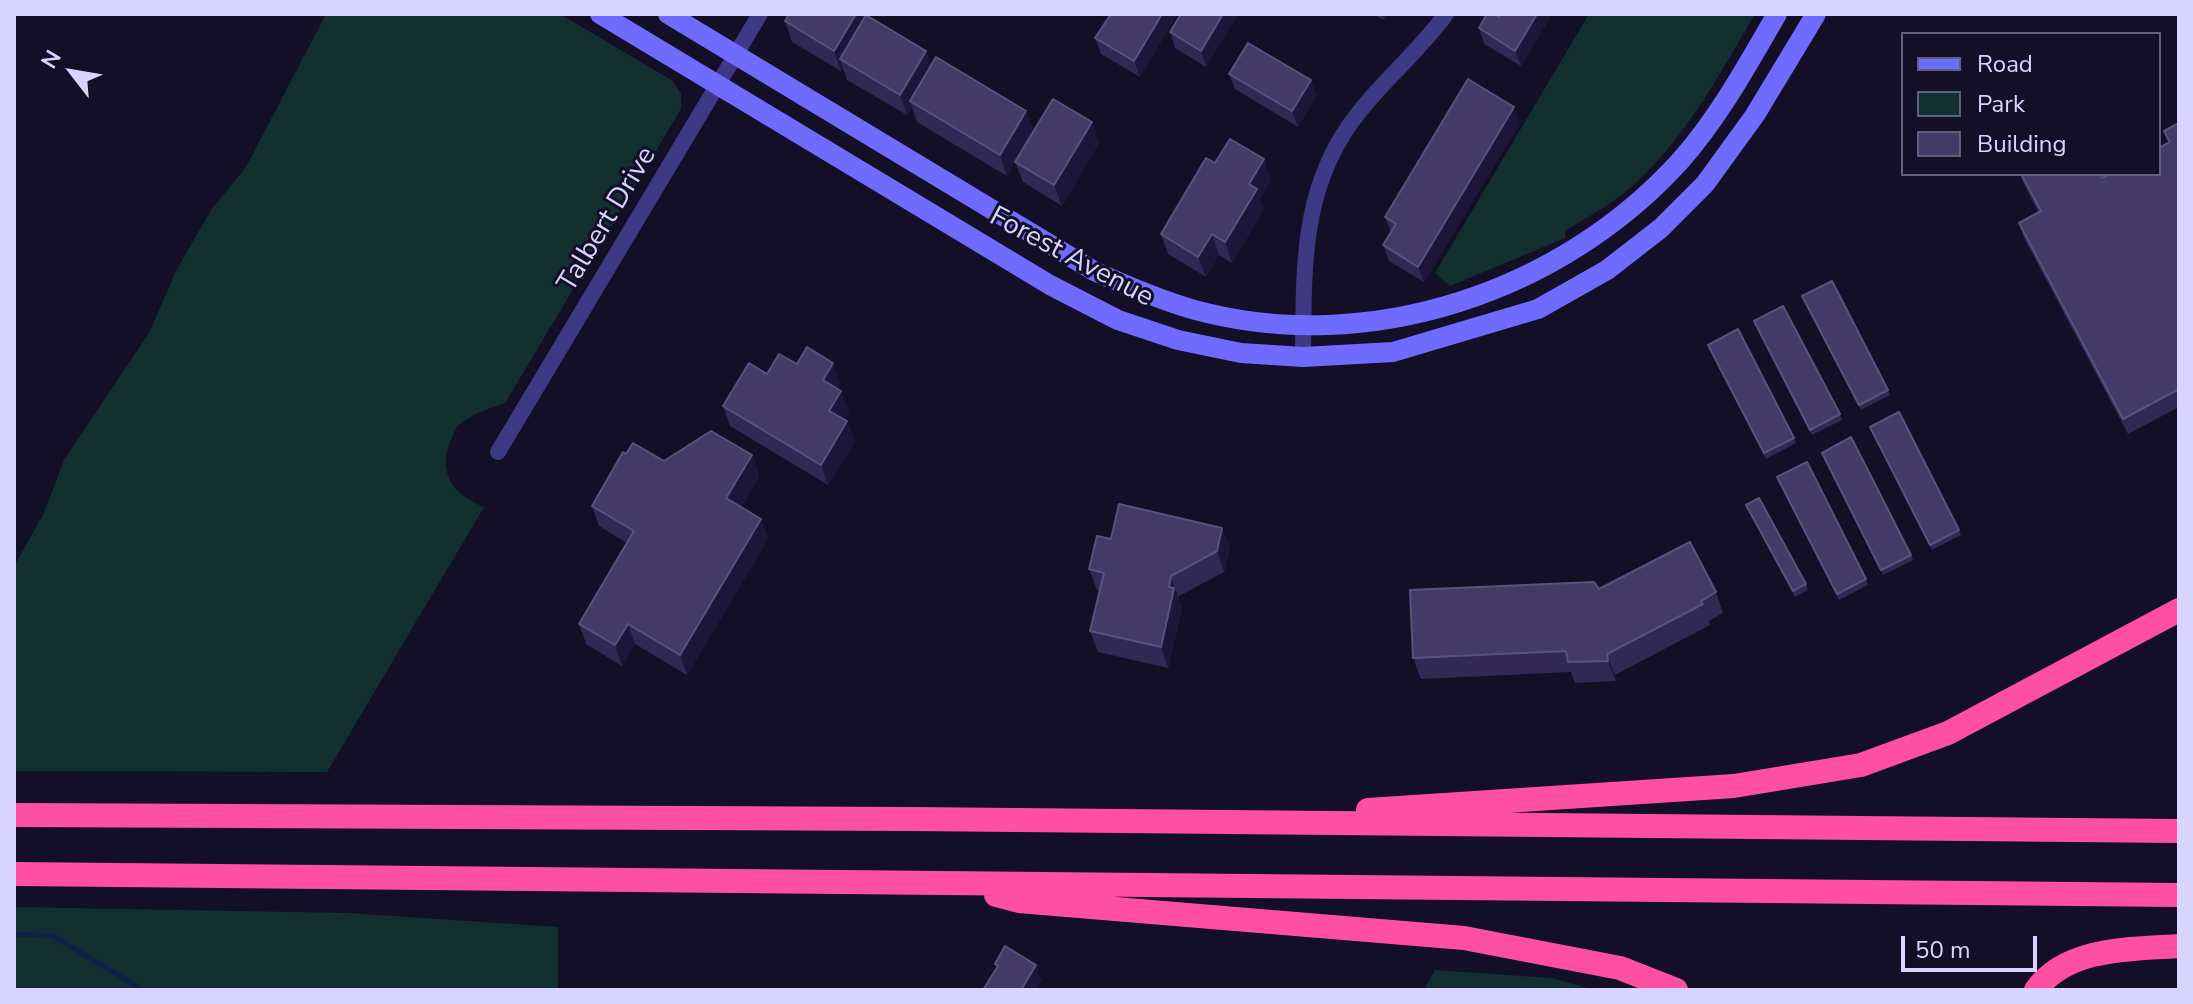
<!DOCTYPE html>
<style>
body{margin:0}
#map{position:relative;width:2193px;height:1004px;overflow:hidden;background:#130f26;font-family:"Nunito Sans",sans-serif}
canvas{display:block}
.frame{position:absolute;inset:0;border:16px solid #d9d4ff;pointer-events:none}
.legend{position:absolute;left:1901px;top:32px;width:260px;height:144px;box-sizing:border-box;background:#130f26;border:2px solid #625e7d;margin:0;padding:10px 14px;list-style:none;font-size:24px;color:#d9d4ff}
.legend li{display:flex;align-items:center;gap:16px;height:40px}
.legend b{width:40px;border:2px solid #625e7d}
.north{position:absolute;left:32px;top:32px;width:80px;height:80px;-webkit-text-stroke:6px #130f26;paint-order:stroke;rotate:301deg;font-size:22px;font-weight:700;line-height:32px;text-align:center;color:#d9d4ff}
.north::after{content:'';display:block;margin:auto;width:28px;height:36px;background:#d9d4ff;clip-path:polygon(50% 0,100% 100%,50% 72%,0 100%)}
.scale{position:absolute;left:1901px;top:936px;width:136px;height:36px;box-sizing:border-box;border:4px solid #d9d4ff;border-top:0;padding-left:10px;font-size:24px;line-height:28px;white-space:nowrap;color:#d9d4ff;-webkit-text-stroke:6px #130f26;paint-order:stroke}
</style>
<div id="map">
<canvas width="2193" height="1004"></canvas>
<div class="frame"></div>
<ul class="legend">
<li><b style="height:10px;background:#6f6bff"></b>Road</li>
<li><b style="height:22px;background:#12302f"></b>Park</li>
<li><b style="height:22px;background:#433a66"></b>Building</li>
</ul>
<div class="north">N</div>
<div class="scale">50 m</div>
</div>
<script>
const context = document.querySelector('canvas').getContext('2d');
context.lineJoin = 'round';
function fill(path, color) {
  context.fillStyle = color;
  context.fill(path, 'evenodd');
}
function stroke(path, color, width, dash) {
  context.strokeStyle = color;
  context.lineWidth = width;
  context.lineCap = dash ? 'butt' : 'round';
  context.setLineDash(dash || []);
  context.stroke(path);
}
function label(font, color, halo, rows, align = 'center') {
  context.font = font + ' "Nunito Sans",sans-serif';
  context.lineWidth = 6;
  context.setLineDash([]);
  context.textBaseline = 'middle';
  context.strokeStyle = halo;
  context.fillStyle = color;
  for (const [text, x, y, turn = 0] of rows) {
    context.save();
    context.translate(x, y);
    context.rotate((+turn || 0) * Math.PI / 180);
    context.textAlign = isNaN(turn) ? turn : align;
    if (halo) context.strokeText(text, 0, 0);
    context.fillText(text, 0, 0);
    context.restore();
  }
}
fill(new Path2D(`
 M326,14h234l113,67 8,13v15l-176,294c-16,5 -33,11 -46,22 -5,5 -6,11 -9,17 -12,34 4,52 34,65l-157,265 -313,-1v-205l29,-51 21,-55 85,-127 28,-64 34,-59 35,-43z
 M1589,14h166c-37,63 -74,133 -132,180 -18,14 -39,25 -58,37v7l-115,48 -15,-13z
 M14,907l335,6 209,14v63h-544z
 M1435,970l116,8 44,12h-171z`), '#12302f');
stroke(new Path2D(`
 M14,934l39,2 90,54`), '#0c2248', 5);
stroke(new Path2D(`
 M1303,357c1,-89 -3,-173 57,-246 27,-34 60,-61 86,-97
 M498,452l262,-438`), '#3d3a85', 16);
stroke(new Path2D(`
 M600,14l450,271 68,35 60,20 63,13 62,4 90,-5 145,-43 69,-39 54,-42 44,-44 50,-69 61,-101
 M668,14l426,257c33,15 66,29 101,39 174,47 367,-18 486,-150 38,-43 67,-96 96,-146`), '#6f6bff', 20);
stroke(new Path2D(`
 M1368,810l366,-24 127,-21 87,-32 231,-123
 M14,815l896,4 1269,12
 M14,874l2165,21
 M996,895l23,6 445,37 156,30 56,22
 M2036,990c31,-43 96,-41 143,-44`), '#ff4fa3', 24);
fill(new Path2D(`
 M789,14h74l2,4 61,33 5,14 95,46 8,20 65,12 -37,63 -39,-24 -8,-20 -8,14 -90,-54 -5,-14 -5,7 -60,-35 -4,-12 -2,3 -49,-29 -7,-21z
 M1177,14l-37,63 -39,-23 -6,-16z
 M1238,14l-32,53 -31,-19 -5,-16z
 M1373,14h15l-4,6z
 M1552,14l-31,52 -37,-22 -5,-16 20,-11z
 M1229,74l82,6 5,16 -18,31 -63,-38z
 M1520,123l-96,159 -35,-21 -6,-16 8,-12 -6,-16z
 M2179,123v284l-51,27 -104,-196 -5,-15 19,-11 -14,-28 -4,-10h79l3,4 66,-35 -4,-12z
 M1215,163l56,17 -11,18 4,11 -32,54 -13,-8 -13,22 -38,-23 -7,-20z
 M1802,296l86,94 2,5 -29,15z
 M1754,321l86,93 2,6 -30,15z
 M1708,345l86,93 2,5 -30,16z
 M797,364l43,19 -3,5 12,23 -5,8 3,2 8,21 -27,43 -98,-59 -7,-20 44,-32z
 M1870,427l89,103 2,5 -29,15z
 M1822,453l89,102 2,5 -30,15z
 M626,454l38,7 88,-6 7,21 -18,31 20,12 7,20 -81,136 -52,-31 -13,22 -36,-22 -7,-20 48,-81 -28,-17 -7,-20z
 M1777,477l89,102 2,6 -29,15z
 M1746,505l60,79 2,6 -13,7z
 M1222,528l8,20 -6,24 -45,24 -1,3 4,9 -14,60 -70,-16 -8,-21 10,-40 -3,-1 -8,-21 22,-30z
 M1599,589l117,3 7,21 -14,8 1,4 -95,50 1,6 -41,2 -4,-11 -150,7 -8,-21z`), '#312854');
fill(new Path2D(`
 M856,14h7l5,13 -28,32 3,9 -2,3 -7,-20z
 M1162,14h15l-37,63 -6,-16z
 M1223,14h15l-32,53 -5,-16z
 M1382,14h6l-4,6z
 M1537,14h15l-31,52 -6,-15z
 M926,51l8,21 -24,29 2,7 -5,7 -7,-20z
 M1311,80l5,16 -18,31 -6,-16z
 M1514,107l6,16 -96,159 -6,-15z
 M1026,111l8,20 -27,45 -7,-21z
 M1092,122l7,21 -37,63 -8,-21z
 M1264,159l7,21 -11,17 4,12 -32,54 -7,-21 24,-58z
 M1212,234l7,21 -13,22 -8,-20z
 M833,363l7,20 -9,17 -8,-20z
 M841,391l8,20 -12,20 -8,-20z
 M847,421l8,21 -27,43 -7,-20z
 M752,455l7,21 -25,42 -8,-20z
 M761,519l7,20 -81,136 -7,-20z
 M1222,528l8,20 -6,24 -7,-21z
 M1171,576l11,32 -14,60 -7,-21 8,-60z
 M628,624l7,20 -13,22 -7,-21z
 M1607,654l8,21 1,6 -8,-20z
 M1036,965l6,15 -6,10h-15z`), '#1d163a');
const building = new Path2D(`
 M789,14h67l-22,37 -49,-30z
 M1111,14h51l-28,47 -39,-23z
 M1181,14h42l-22,37 -31,-19z
 M1487,14h7l5,3 1,-3h37l-22,37 -36,-23z
 M866,15l60,36 -26,44 -60,-36z
 M1248,43l63,37 -19,31 -63,-37z
 M936,57l90,54 -26,44 -90,-54z
 M1468,79l46,28 -96,160 -35,-22 13,-21 -11,-7z
 M1053,99l39,23 -38,63 -39,-23z
 M2179,123v266l-56,30 -104,-196 22,-12 -20,-37h78l3,4 8,-4h49v-26l11,-6 -6,-11z
 M1230,139l34,20 -15,25 8,5 -32,53 -13,-8 -14,23 -37,-23 45,-76 9,5z
 M1832,281l56,109 -29,15 -57,-109z
 M1783,306l57,108 -30,16 -56,-109z
 M1738,329l56,109 -30,15 -56,-108z
 M807,347l26,16 -10,17 18,11 -12,20 18,10 -26,44 -98,-59 26,-43 18,11 12,-20 18,10z
 M1899,412l60,118 -29,15 -60,-118z
 M711,431l41,24 -26,43 35,21 -81,136 -52,-31 -13,21 -36,-21 55,-93 -42,-25 31,-54 3,2 7,-11 31,18z
 M1851,437l60,118 -30,15 -59,-117z
 M1807,462l59,117 -29,15 -60,-117z
 M1759,498l47,86 -13,7 -47,-86z
 M1119,504l103,24 -5,23 -46,25 -2,11 5,1 -13,59 -71,-16 14,-58 -15,-4 8,-33 14,3z
 M1690,542l26,50 -15,9 2,3 -96,50 1,7 -40,1 -2,-11 -153,7 -3,-68 184,-8 5,7z
 M1005,946l31,19 -15,25h-38l15,-24 -3,-2z`);
fill(building, '#433a66');
stroke(building, '#5a527e', 2);
label('28px', '#d9d4ff', '#130f26', [
 ["Talbert Drive",608,220,-59],
 ["Forest Avenue",1071,258,28]
]);
</script>
